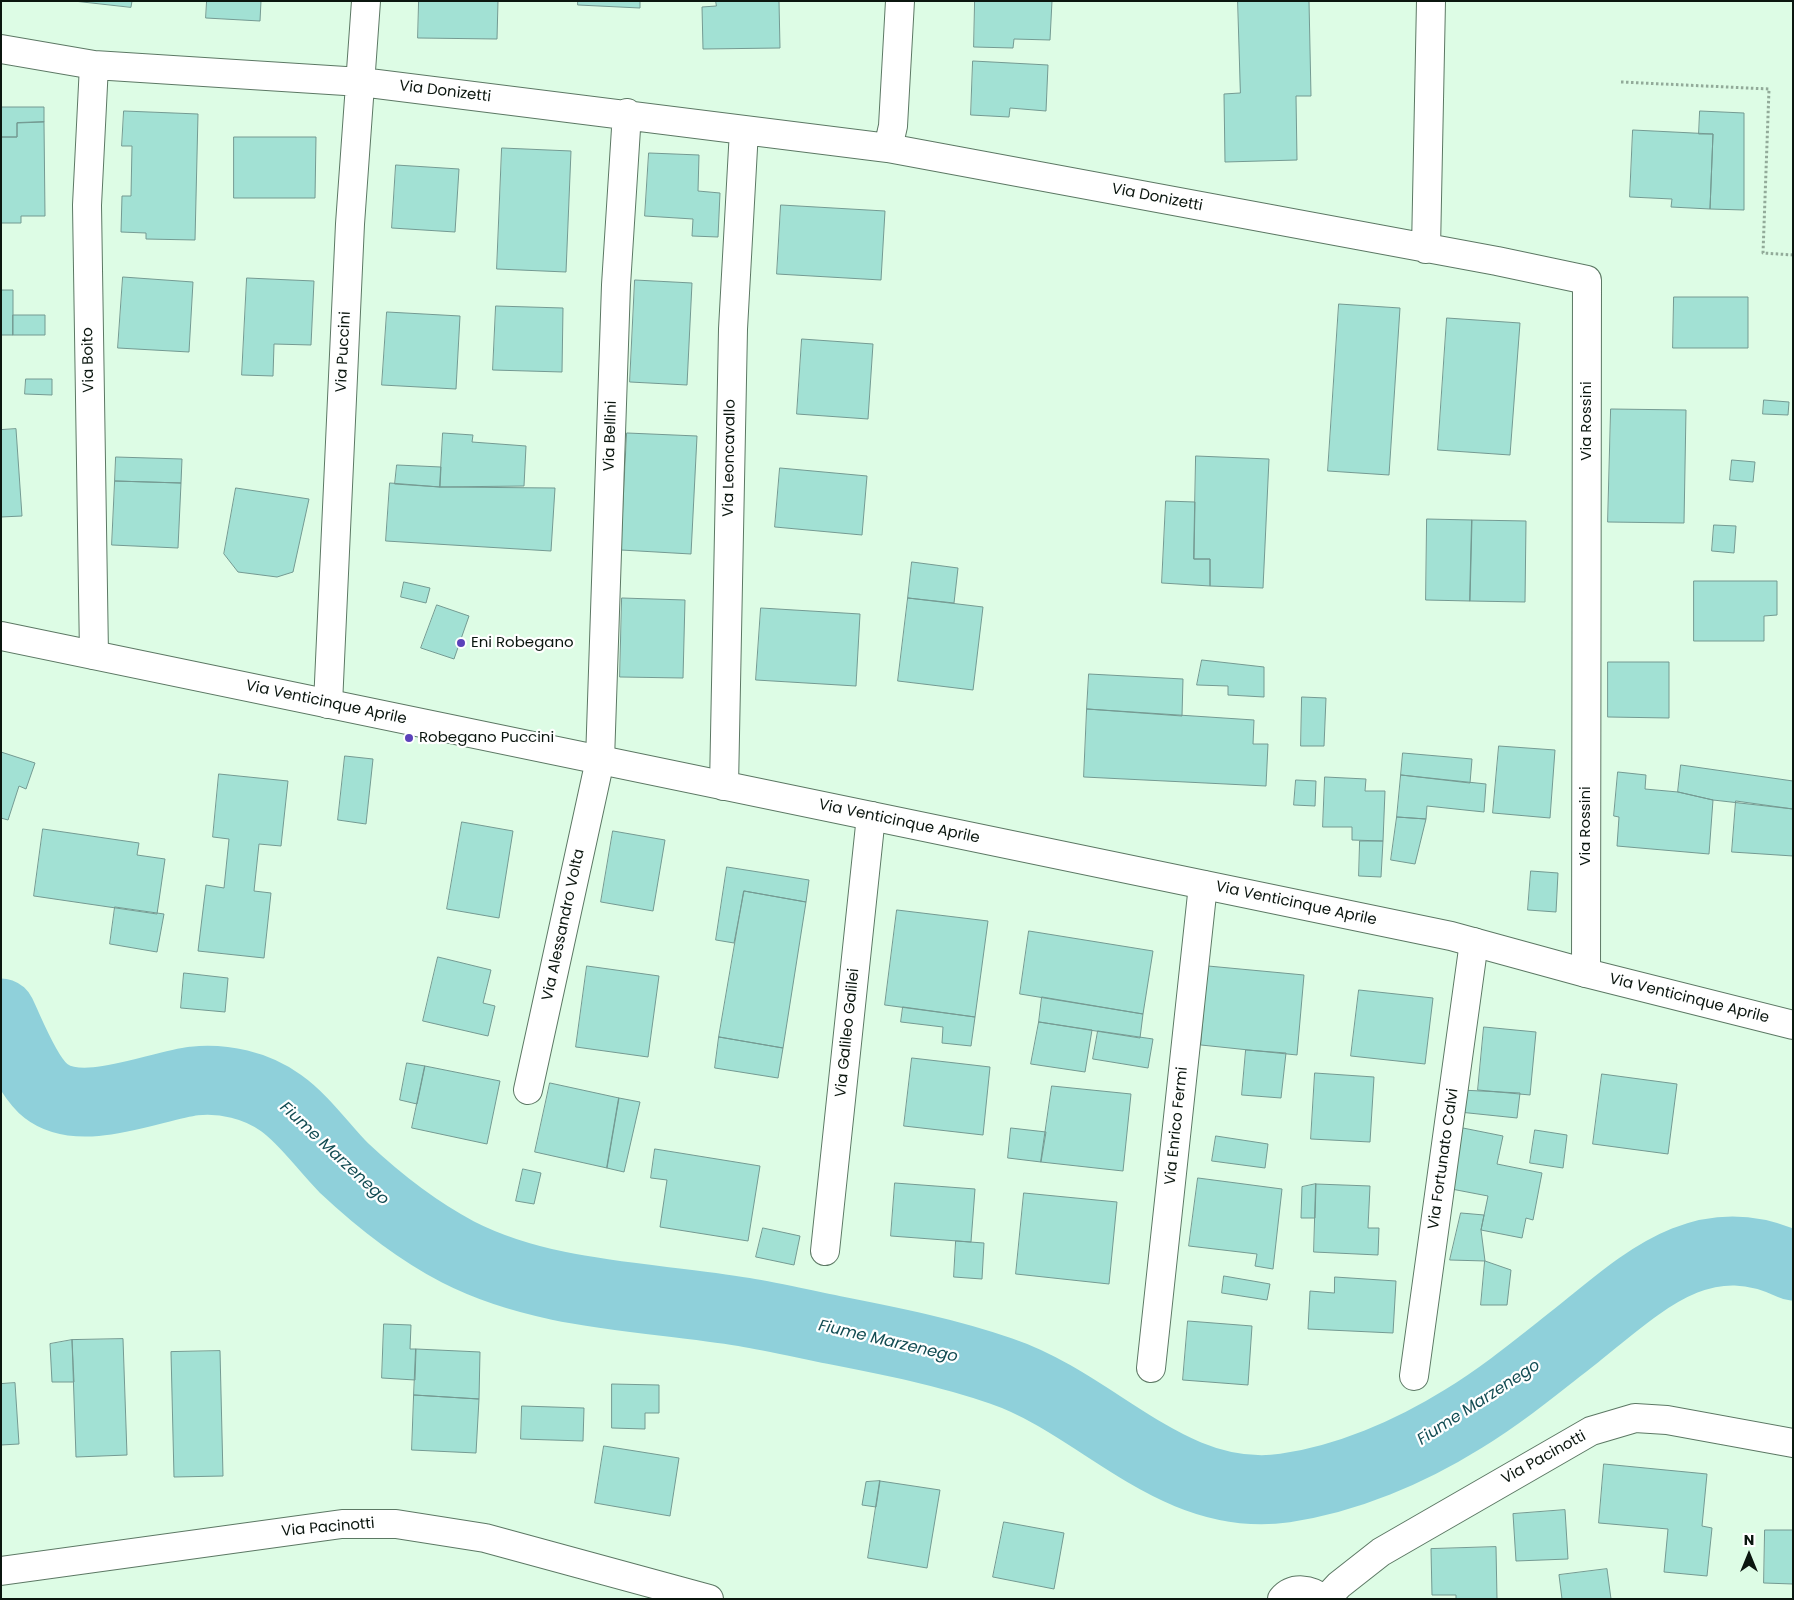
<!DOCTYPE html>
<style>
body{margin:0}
#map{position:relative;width:1794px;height:1600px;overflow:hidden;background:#ddfce5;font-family:Poppins,sans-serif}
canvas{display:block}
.frame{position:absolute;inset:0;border:2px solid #0b160f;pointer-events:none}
.north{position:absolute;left:1724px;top:1530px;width:50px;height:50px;-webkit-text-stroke:4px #fff;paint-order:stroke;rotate:0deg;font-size:14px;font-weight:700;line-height:20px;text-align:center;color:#0b160f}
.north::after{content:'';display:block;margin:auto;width:18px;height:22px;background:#0b160f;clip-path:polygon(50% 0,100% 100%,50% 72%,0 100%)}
</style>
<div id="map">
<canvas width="1794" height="1600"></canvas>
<div class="frame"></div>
<div class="north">N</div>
</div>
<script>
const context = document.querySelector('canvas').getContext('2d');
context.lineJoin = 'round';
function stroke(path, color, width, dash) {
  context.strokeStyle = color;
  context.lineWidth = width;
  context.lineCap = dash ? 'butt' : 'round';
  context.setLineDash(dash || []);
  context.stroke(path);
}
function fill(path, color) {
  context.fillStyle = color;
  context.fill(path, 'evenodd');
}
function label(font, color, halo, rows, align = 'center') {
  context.font = font + ' Poppins,sans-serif';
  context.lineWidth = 4.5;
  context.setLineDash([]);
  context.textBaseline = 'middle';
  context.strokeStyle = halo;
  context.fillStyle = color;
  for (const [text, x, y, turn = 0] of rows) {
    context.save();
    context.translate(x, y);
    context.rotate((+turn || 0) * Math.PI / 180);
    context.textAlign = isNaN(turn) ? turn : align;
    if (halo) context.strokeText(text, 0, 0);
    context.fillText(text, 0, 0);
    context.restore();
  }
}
stroke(new Path2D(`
 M1,1013c11,23 26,63 45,78 36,28 108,-5 148,-10 30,-3 62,4 87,22 24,17 42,44 63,65 33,31 74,63 114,84 88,45 191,44 286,60 30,5 60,12 90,18 56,11 112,22 167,41 98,33 171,133 284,117 62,-9 125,-36 178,-69 41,-25 77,-55 114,-84 65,-52 126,-113 216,-69`), '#8fd0da', 69);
const building = new Path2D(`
 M74,1h58l-1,6z
 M207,1h54l-1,20 -54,-3z
 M419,1h79l-1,38 -79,-1z
 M578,1h62v7l-62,-3z
 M716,1h63l1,47 -77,1 -1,-42 14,-1z
 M975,1h77l-2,39 -36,-1 -1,9 -39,-1z
 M1238,1h71l2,95h-15l1,64 -72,2 -1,-68 16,-1z
 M973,61l75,4 -2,46 -36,-3 -1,9 -38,-2z
 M1,107h43v15l-27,1v14h-16z
 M124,111l74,3 -3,126 -49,-1v-6l-25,-1 1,-36h9l1,-50h-10z
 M1700,111l44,2v97l-34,-1 3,-75h-14z
 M44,122l1,94h-24v7h-20v-86h16v-14z
 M1633,130l80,4 -3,75 -39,-2 1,-8 -42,-2z
 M234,137h82l-1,61h-81z
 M502,148l69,3 -5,121 -69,-3z
 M649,153l50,2 -1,36 22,2 -2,44 -26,-1 1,-17 -48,-3z
 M396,165l63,4 -4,63 -63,-4z
 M781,205l104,6 -4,69 -104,-6z
 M123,277l70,5 -4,70 -71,-4z
 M247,278l67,3 -3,64 -37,-1 -1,32 -31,-1z
 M635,280l57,3 -5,102 -57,-3z
 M1,290h12v45h-12z
 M1674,297h74v51h-75z
 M1339,304l61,4 -11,167 -61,-4z
 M496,306l67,2 -1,64 -69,-2z
 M387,312l73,4 -4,73 -74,-4z
 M13,315h32v20h-32z
 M1447,318l73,5 -10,132 -72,-5z
 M802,339l71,5 -5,75 -71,-5z
 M26,379h26v16l-27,-1z
 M1764,400l25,2 -1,13 -25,-1z
 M1611,409l75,1 -2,113 -76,-1z
 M16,429l6,87 -21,1v-87z
 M443,433l30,2 -1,7 54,4 -2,40 -84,1z
 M627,433l70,3 -6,118 -70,-4z
 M1196,456l73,3 -6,129 -53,-2v-27h-16z
 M116,457l66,2 -1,24 -66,-2z
 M1732,460l23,2 -2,20 -23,-2z
 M397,465l44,2 -1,20 -45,-3z
 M780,468l87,8 -5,59 -87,-8z
 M115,481l66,2 -3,65 -66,-3z
 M390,483l50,4 115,1 -4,63 -165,-10z
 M236,488l73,11 -16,73 -16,5 -39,-5 -14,-18z
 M1166,501l29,1 -1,57h16v27l-48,-3z
 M1427,519l45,1 -2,81 -44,-1z
 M1472,520l54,1 -1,81 -55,-1z
 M1714,525l22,1 -2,27 -22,-2z
 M912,562l46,6 -4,35 -46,-5z
 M1694,581h83v34l-13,1v25h-70z
 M404,582l26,6 -4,15 -25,-6z
 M622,598l63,2 -2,78 -63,-1z
 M908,598l75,9 -10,83 -75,-9z
 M437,605l32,11 -15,43 -33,-11z
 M761,608l99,6 -4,72 -100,-6z
 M1202,660l62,7v30l-36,-2v-9l-31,-1z
 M1608,662h61v56l-61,-1z
 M1089,674l94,5 -1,37 -95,-7z
 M1302,697l24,1 -2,48h-23z
 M1087,709l167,11 -1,24h15l-2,42 -182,-9z
 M1499,746l56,4 -5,68 -57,-5z
 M1,752l34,11 -9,26 -7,-3 -11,34 -7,-2z
 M1403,753l69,6 -2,24 -69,-8z
 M345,756l28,3 -7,65 -28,-4z
 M1681,765l112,16v28l-80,-9 -35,-8z
 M1618,772l28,3 -1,14 33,3 35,8 -4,54 -92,-8 2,-29 -5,-1z
 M219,774l69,7 -7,65 -22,-2 -5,47 17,2 -7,65 -66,-7 8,-66 18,3 5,-49 -16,-2z
 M1401,775l85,9 -2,28 -57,-6 -1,13 -29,-2z
 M1325,777l41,2 -1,12h20l-2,50 -31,-1v-13h-29z
 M1296,780l20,1 -1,25 -21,-1z
 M1736,801l57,8v47l-61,-4z
 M1397,817l29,2 -11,45 -24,-4z
 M462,822l51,9 -14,87 -52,-9z
 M43,829l96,14 -2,12 28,4 -8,55 -123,-18z
 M613,831l52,9 -12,71 -52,-9z
 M1360,841h23l-2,36 -22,-1z
 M727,867l82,13 -3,22 -62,-11 -10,52 -18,-3z
 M1531,871l27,2 -2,39 -28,-2z
 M744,891l62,11 -23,146 -64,-11z
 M115,907l49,7 -7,38 -47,-8z
 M897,910l91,11 -13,96 -90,-12z
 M1029,931l124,20 -10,63 -123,-20z
 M438,957l53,13 -8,33 12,3 -7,30 -65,-15z
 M587,966l72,10 -11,81 -72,-10z
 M1208,966l96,9 -7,80 -96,-10z
 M184,973l44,5 -3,34 -44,-4z
 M1359,990l74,8 -8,66 -74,-8z
 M1042,997l101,17 -3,24 -101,-16z
 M903,1007l72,10 -4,29 -29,-3 1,-16 -42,-5z
 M1039,1022l53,8 -7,42 -54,-8z
 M1484,1027l52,5 -6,63 -52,-5z
 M1098,1031l55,8 -5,29 -55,-9z
 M719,1037l64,11 -5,30 -63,-10z
 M1246,1050l40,3 -5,45 -39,-3z
 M912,1058l78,9 -7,68 -79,-9z
 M407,1063l18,3 -8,38 -17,-4z
 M425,1066l75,15 -13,63 -75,-16z
 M1315,1073l59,4 -4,65 -59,-3z
 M1602,1074l75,10 -9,70 -75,-10z
 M550,1083l69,15 -12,70 -72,-16z
 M1052,1086l79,8 -8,77 -82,-9z
 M1461,1090l59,3 -3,25 -58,-6z
 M619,1098l21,4 -16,70 -17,-4z
 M1453,1126l50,10 -6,28 45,9 -9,47 -7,-2 -4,20 -41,-8 7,-34 -47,-9z
 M1011,1128l35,4 -5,30 -33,-4z
 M1535,1130l32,5 -4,33 -33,-5z
 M1216,1136l52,8 -3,24 -53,-7z
 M655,1149l105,17 -12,75 -88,-14 7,-47 -16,-2z
 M523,1169l18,4 -7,31 -18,-3z
 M1198,1178l84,11 -9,80 -18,-3 2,-12 -68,-8z
 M895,1183l80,6 -4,53 -80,-6z
 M1316,1184l-1,34h-14l1,-31z
 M1316,1184l54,2 -2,42h11l-1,27 -64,-3z
 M1024,1193l93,9 -8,82 -93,-10z
 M1461,1213l23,2 -3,15 4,31 -35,-1z
 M763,1228l37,8 -6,29 -38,-8z
 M956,1241l28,2 -2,36 -28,-2z
 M1485,1261l26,9 -4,35h-26z
 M1224,1276l46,8 -3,16 -45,-7z
 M1335,1277l61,4 -3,52 -85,-4 2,-38 24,2z
 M1188,1321l64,5 -4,59 -65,-5z
 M384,1324l27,1 -1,24h6l-1,31 -33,-2z
 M123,1339l4,116 -51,2 -4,-117z
 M72,1340l2,42h-22l-2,-38z
 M416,1349l64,3 -1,47 -65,-4z
 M220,1351l3,125 -49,1 -3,-125z
 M15,1383l4,61 -18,1v-61z
 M612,1384l47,1v28h-14v16l-33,-1z
 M414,1395l65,4 -3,54 -64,-3z
 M522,1406l62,2 -1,33 -62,-2z
 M604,1446l75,12 -9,58 -75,-13z
 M1604,1464l103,10 -5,52 10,2 -5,48 -43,-4 4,-43 -69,-6z
 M880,1481l-4,26 -14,-2 4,-23z
 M880,1481l60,9 -13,78 -59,-10z
 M1565,1510l3,49 -52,2 -3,-47z
 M1004,1522l60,11 -10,56 -61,-12z
 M1765,1530h28v54l-29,-1z
 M1496,1547l1,52h-41v-4h-24l-1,-46z
 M1607,1569l4,30h-49l-3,-24z`);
fill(building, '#a2e1d4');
stroke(building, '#749a92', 1);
const street = new Path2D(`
 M1,49l93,16 267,17 527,66 609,113 90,19 -1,693
 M94,65l-7,140 7,450
 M888,148l5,-22 7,-125
 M1426,249l5,-248
 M328,704l22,-480 16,-223
 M724,786l9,-457 11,-199
 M528,1090l72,-330 16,-475 11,-172
 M825,1251l46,-435
 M1151,1368l52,-483
 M1414,1376l60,-434
 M1,1571l341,-47h54l89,14 224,61
 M1282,1599c11,-13 29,-10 41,0
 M1326,1599l13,-14 42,-33 210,-121 44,-13 32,2 126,23`);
const secondary = new Path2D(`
 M1,636l1450,300 135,37 207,52`);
stroke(street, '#5c7864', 30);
stroke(secondary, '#5c7864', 30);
stroke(new Path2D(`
 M1621,82l148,7 -6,164 30,2`), '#92aa99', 3, [2.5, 2.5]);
stroke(street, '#fff', 28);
stroke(secondary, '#fff', 28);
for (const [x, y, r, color] of [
 [461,643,5,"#5c42ba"],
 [409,738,5,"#5c42ba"]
]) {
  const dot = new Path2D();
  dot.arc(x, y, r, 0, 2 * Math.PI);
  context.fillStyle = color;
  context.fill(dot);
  stroke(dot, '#fff', 2);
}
label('15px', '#0b160f', '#fff', [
 ["Via Donizetti",445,92,7],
 ["Via Donizetti",1157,198,11],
 ["Via Puccini",344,352,-87],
 ["Via Boito",89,360,-91],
 ["Via Rossini",1587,421,-90],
 ["Via Bellini",611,436,-88],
 ["Via Leoncavallo",730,458,-89],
 ["Via Venticinque Aprile",326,703,12],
 ["Via Venticinque Aprile",899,822,12],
 ["Via Rossini",1586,826,-90],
 ["Via Venticinque Aprile",1296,904,12],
 ["Via Alessandro Volta",564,925,-78],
 ["Via Venticinque Aprile",1689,999,14],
 ["Via Galileo Galilei",848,1033,-84],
 ["Via Enrico Fermi",1177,1126,-84],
 ["Via Fortunato Calvi",1444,1159,-82],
 ["Via Pacinotti",1544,1458,-29],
 ["Via Pacinotti",328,1528,-5]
]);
label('15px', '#0b160f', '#fff', [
 ["Eni Robegano",471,643],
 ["Robegano Puccini",419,738]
], 'left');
label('italic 16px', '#124c53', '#fff', [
 ["Fiume Marzenego",334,1154,43],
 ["Fiume Marzenego",888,1342,13],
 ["Fiume Marzenego",1479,1403,-33]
]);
</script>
